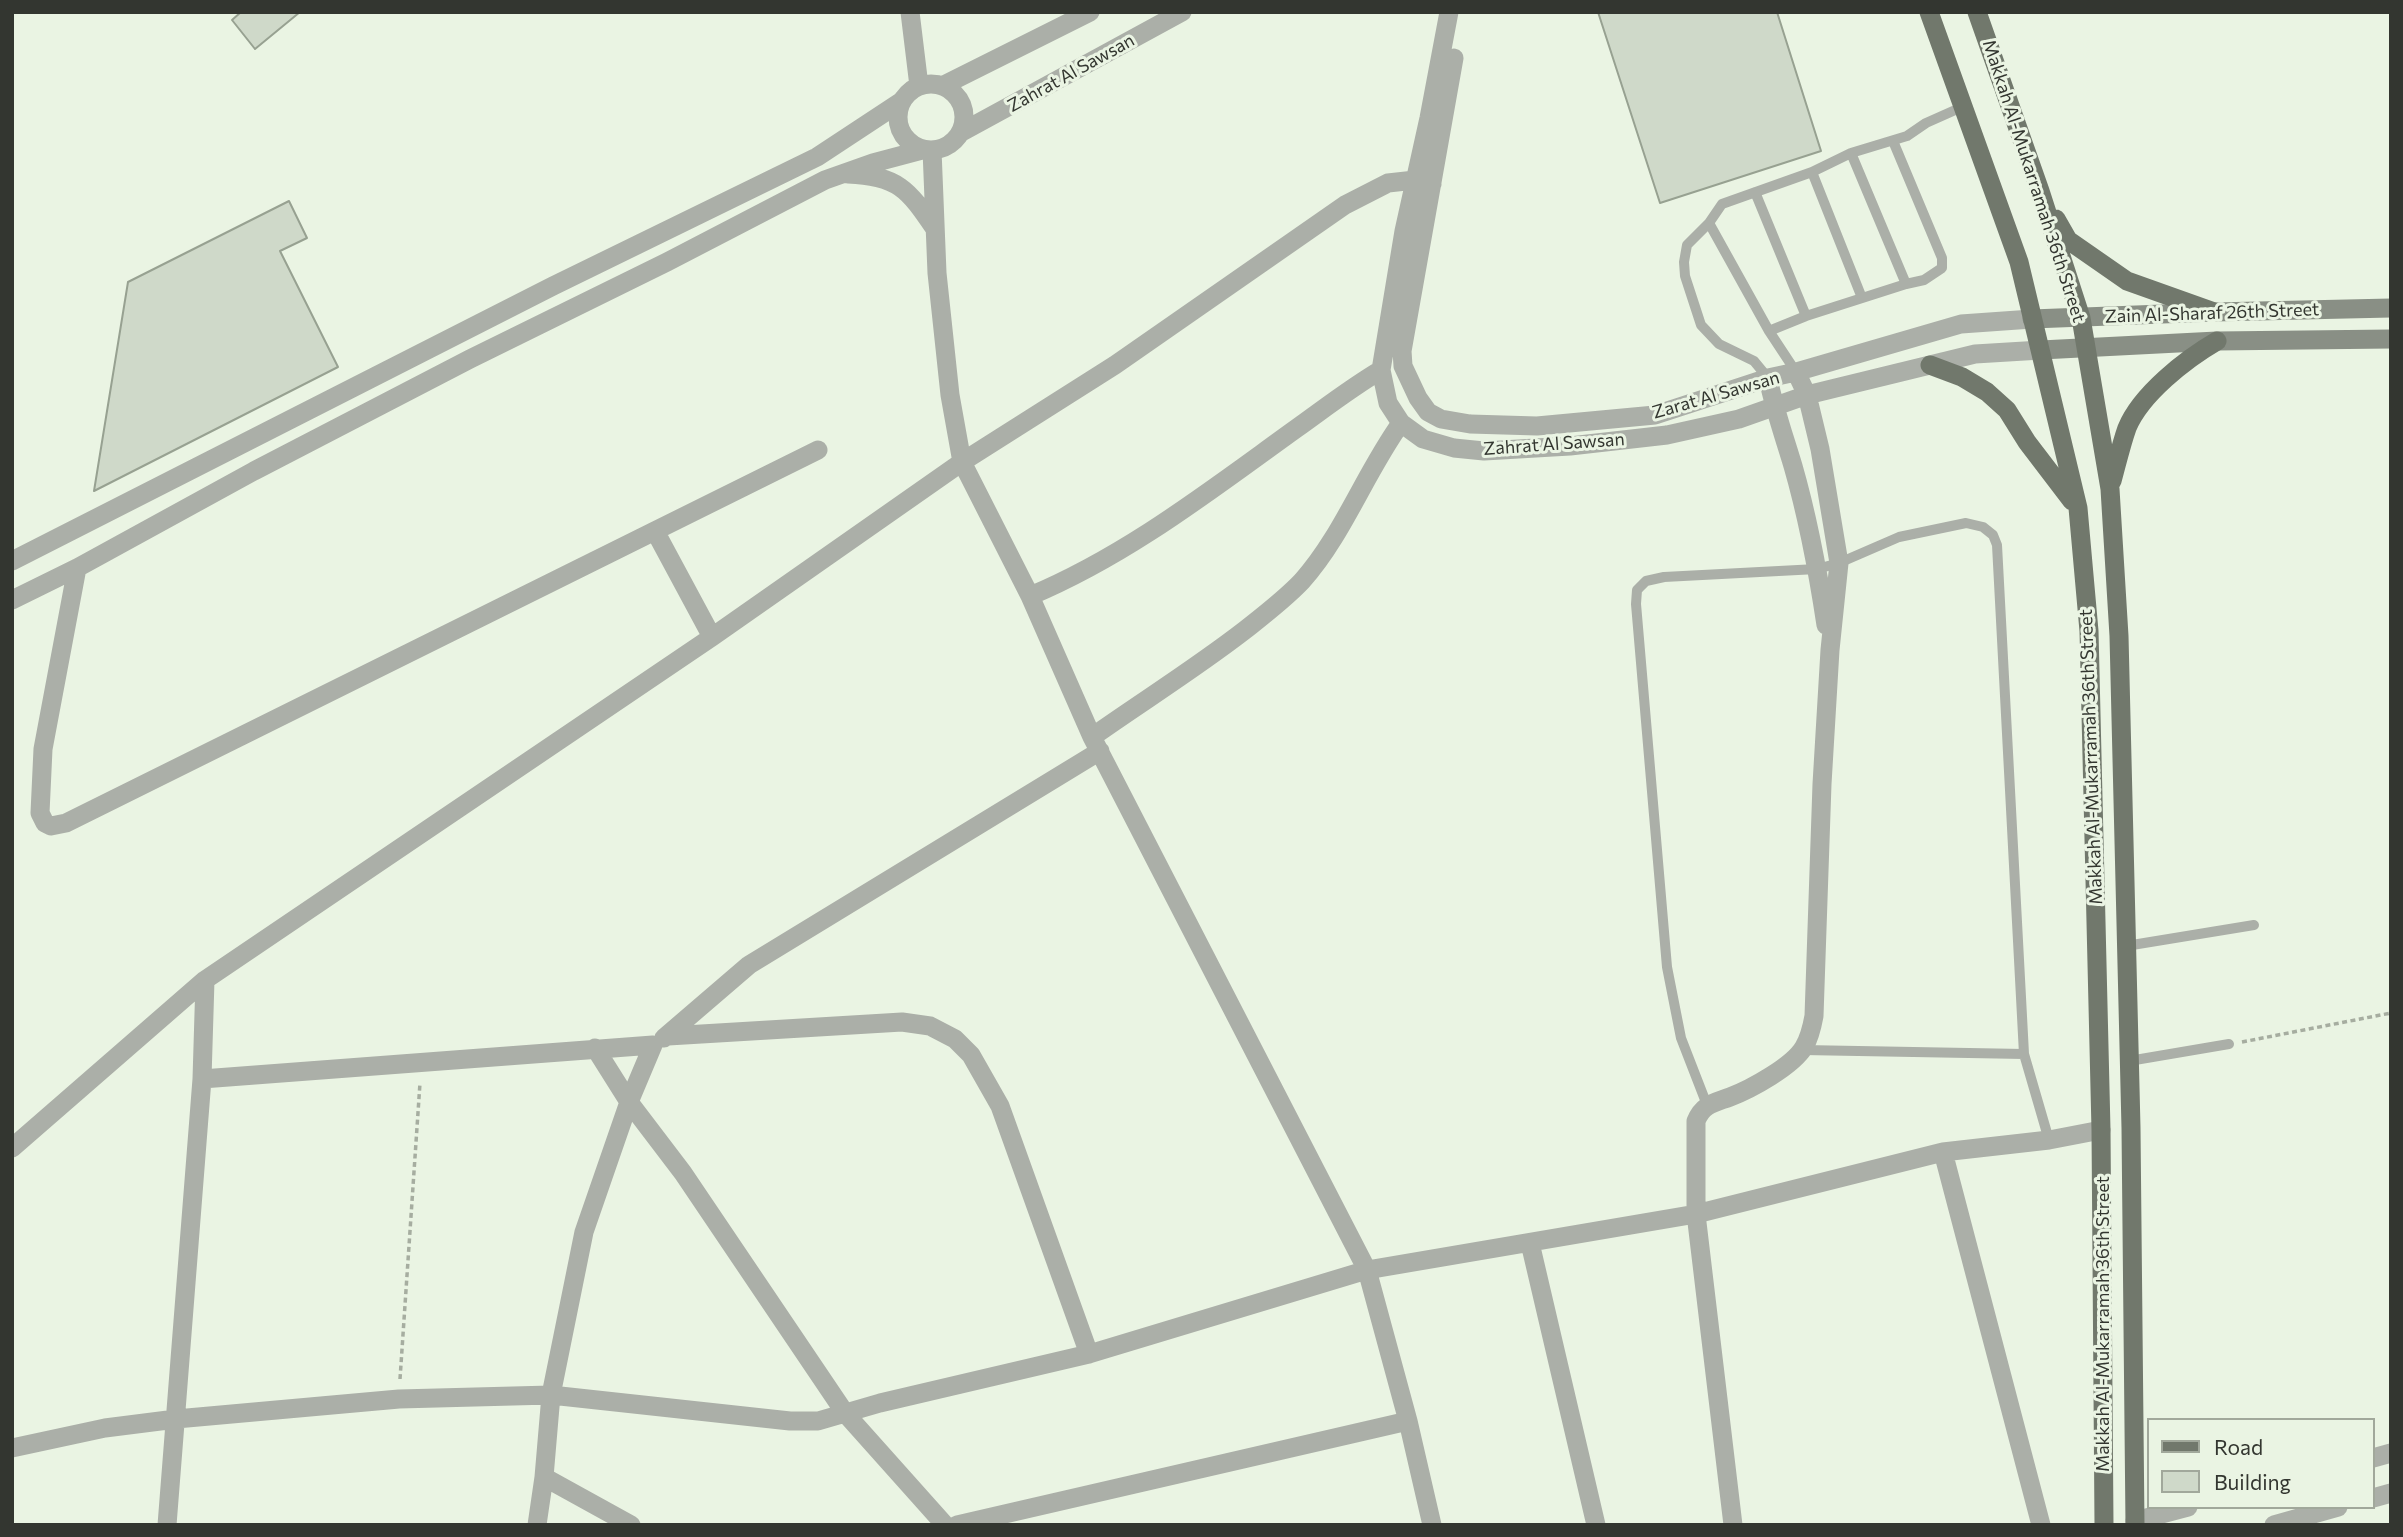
<!DOCTYPE html>
<style>
body{margin:0}
#map{position:relative;width:2403px;height:1537px;overflow:hidden;background:#eaf4e3;font-family:Commissioner,sans-serif}
canvas{display:block}
.frame{position:absolute;inset:0;border:14px solid #333630;pointer-events:none}
.legend{position:absolute;left:2147px;top:1418px;width:228px;height:91px;box-sizing:border-box;background:#eaf4e3;border:2px solid #a1a89b;margin:0;padding:9px 12px;list-style:none;font-size:21px;color:#333630}
.legend li{display:flex;align-items:center;gap:14px;height:35px}
.legend b{width:35px;border:2px solid #a1a89b}
</style>
<div id="map">
<canvas width="2403" height="1537"></canvas>
<div class="frame"></div>
<ul class="legend">
<li><b style="height:9px;background:#71786c"></b>Road</li>
<li><b style="height:19px;background:#cfd9c9"></b>Building</li>
</ul>
</div>
<script>
const context = document.querySelector('canvas').getContext('2d');
context.lineJoin = 'round';
function fill(path, color) {
  context.fillStyle = color;
  context.fill(path, 'evenodd');
}
function stroke(path, color, width, dash) {
  context.strokeStyle = color;
  context.lineWidth = width;
  context.lineCap = dash ? 'butt' : 'round';
  context.setLineDash(dash || []);
  context.stroke(path);
}
function label(font, color, halo, rows, align = 'center') {
  context.font = font + ' Commissioner,sans-serif';
  context.lineWidth = 6;
  context.setLineDash([]);
  context.textBaseline = 'middle';
  context.strokeStyle = halo;
  context.fillStyle = color;
  for (const [text, x, y, turn = 0] of rows) {
    context.save();
    context.translate(x, y);
    context.rotate((+turn || 0) * Math.PI / 180);
    context.textAlign = isNaN(turn) ? turn : align;
    if (halo) context.strokeText(text, 0, 0);
    context.fillText(text, 0, 0);
    context.restore();
  }
}
const building = new Path2D(`
 M241,12h59l-45,37 -23,-29z
 M1598,12h179l44,139 -161,52z
 M289,201l18,37 -27,13 58,116 -244,124 34,-209z`);
fill(building, '#cfd9c9');
stroke(building, '#97a191', 2);
stroke(new Path2D(`
 M2242,1042l149,-29
 M400,1379l20,-296`), '#a6ada0', 3.5, [5, 3.5]);
stroke(new Path2D(`
 M1851,153l55,131
 M1812,172l50,126
 M1755,192l51,124
 M1709,223l60,108 27,41
 M1769,331l37,-15 100,-32 18,-4 18,-12v-10l-49,-117
 M1768,378l-14,-17 -35,-17 -18,-19 -16,-49 -1,-14 3,-17 22,-22 13,-19 90,-32 39,-19 56,-17 19,-13 36,-16
 M2126,946l128,-21
 M1803,1050l221,4
 M2129,1061l100,-17
 M1707,1105l-26,-67 -14,-71 -31,-363 1,-14 9,-9 18,-4 153,-8 22,-6 60,-26 67,-14 17,4 10,8 4,10 27,509 25,86`), '#abafa8', 10);
stroke(new Path2D(`
 M910,12l9,74
 M1449,12l-20,106 -25,113 -23,139 7,33 13,20 22,16 31,9 30,3 86,-5 97,-11 72,-16 68,-24 168,-41 66,-4
 M1454,58l-52,293 1,15 15,32 10,14 13,7 29,5 67,2 118,-11 113,-37 28,-6 165,-48 71,-5
 M898 117a33 33 0 1 1 66 0a33 33 0 1 1-66 0Z
 M942,86l148,-74
 M960,133l222,-121
 M932,150l5,123 13,122 12,67 68,134 62,141 275,533 41,151 24,104
 M848,174c50,2 60,15 87,55
 M1768,378c6,30 16,58 25,88 15,52 25,106 33,159
 M655,531l57,106
 M12,561l541,-275 264,-129 85,-56
 M77,568l-34,181 -3,64 5,10 6,3 15,-3 752,-373
 M1030,596c98,-41 182,-107 267,-168 28,-20 55,-41 84,-58
 M12,600l65,-32 177,-97 216,-112 197,-97 158,-82 48,-17 49,-13
 M1092,737c51,-36 104,-69 153,-107 19,-15 40,-31 57,-49 41,-46 63,-108 99,-158
 M668,1036l234,-14 28,4 25,13 16,16 29,51 89,248
 M664,1038l85,-73 351,-214
 M202,1079l451,-34 -24,57 54,71 162,240 100,112
 M12,1148l193,-168 507,-343 250,-175 153,-97 230,-160 43,-22 27,-3 17,4
 M1943,1152l98,373
 M1530,1243l66,282
 M12,1448l93,-20 71,-9 223,-20 152,-4 239,26h28l62,-18 209,-49 278,-84 329,-56 247,-62 106,-12 52,-10
 M2373,1458l18,-5
 M544,1477l87,48
 M2373,1498l18,-5
 M2135,1521l53,-14
 M167,1525l35,-446 3,-99
 M537,1525l7,-48 7,-82 33,-163 45,-130 -34,-54
 M957,1525l451,-104
 M1733,1525l-37,-311v-93c7,-17 18,-18 34,-24 21,-8 63,-31 74,-50 6,-10 8,-20 10,-31l8,-232 8,-134 9,-87 -19,-114 -13,-54 -11,-23
 M2274,1525l64,-18`), '#abafa8', 19);
stroke(new Path2D(`
 M2032,319l182,-7 177,-4
 M2041,350l176,-9 174,-2`), '#898f85', 19);
stroke(new Path2D(`
 M1929,12l90,250 59,246 11,123 12,499 3,395
 M1977,12l63,179 41,127 29,171 9,147 12,492 4,397
 M2056,219l12,21 59,41 87,31
 M1930,365l32,12 25,15 20,18 20,32 45,59
 M2112,481c5,-18 9,-36 15,-53 14,-34 59,-69 90,-87`), '#71786c', 19);
label('18px', '#333630', '#eaf4e3', [
 ["Zahrat Al Sawsan",1071,73,-29],
 ["Makkah Al-Mukarramah 36th Street",2034,181,72],
 ["Zain Al-Sharaf 26th Street",2212,313,-2],
 ["Zarat Al Sawsan",1716,395,-16],
 ["Zahrat Al Sawsan",1554,444,-4],
 ["Makkah Al-Mukarramah 36th Street",2091,757,-92],
 ["Makkah Al-Mukarramah 36th Street",2103,1324,-90]
]);
</script>
